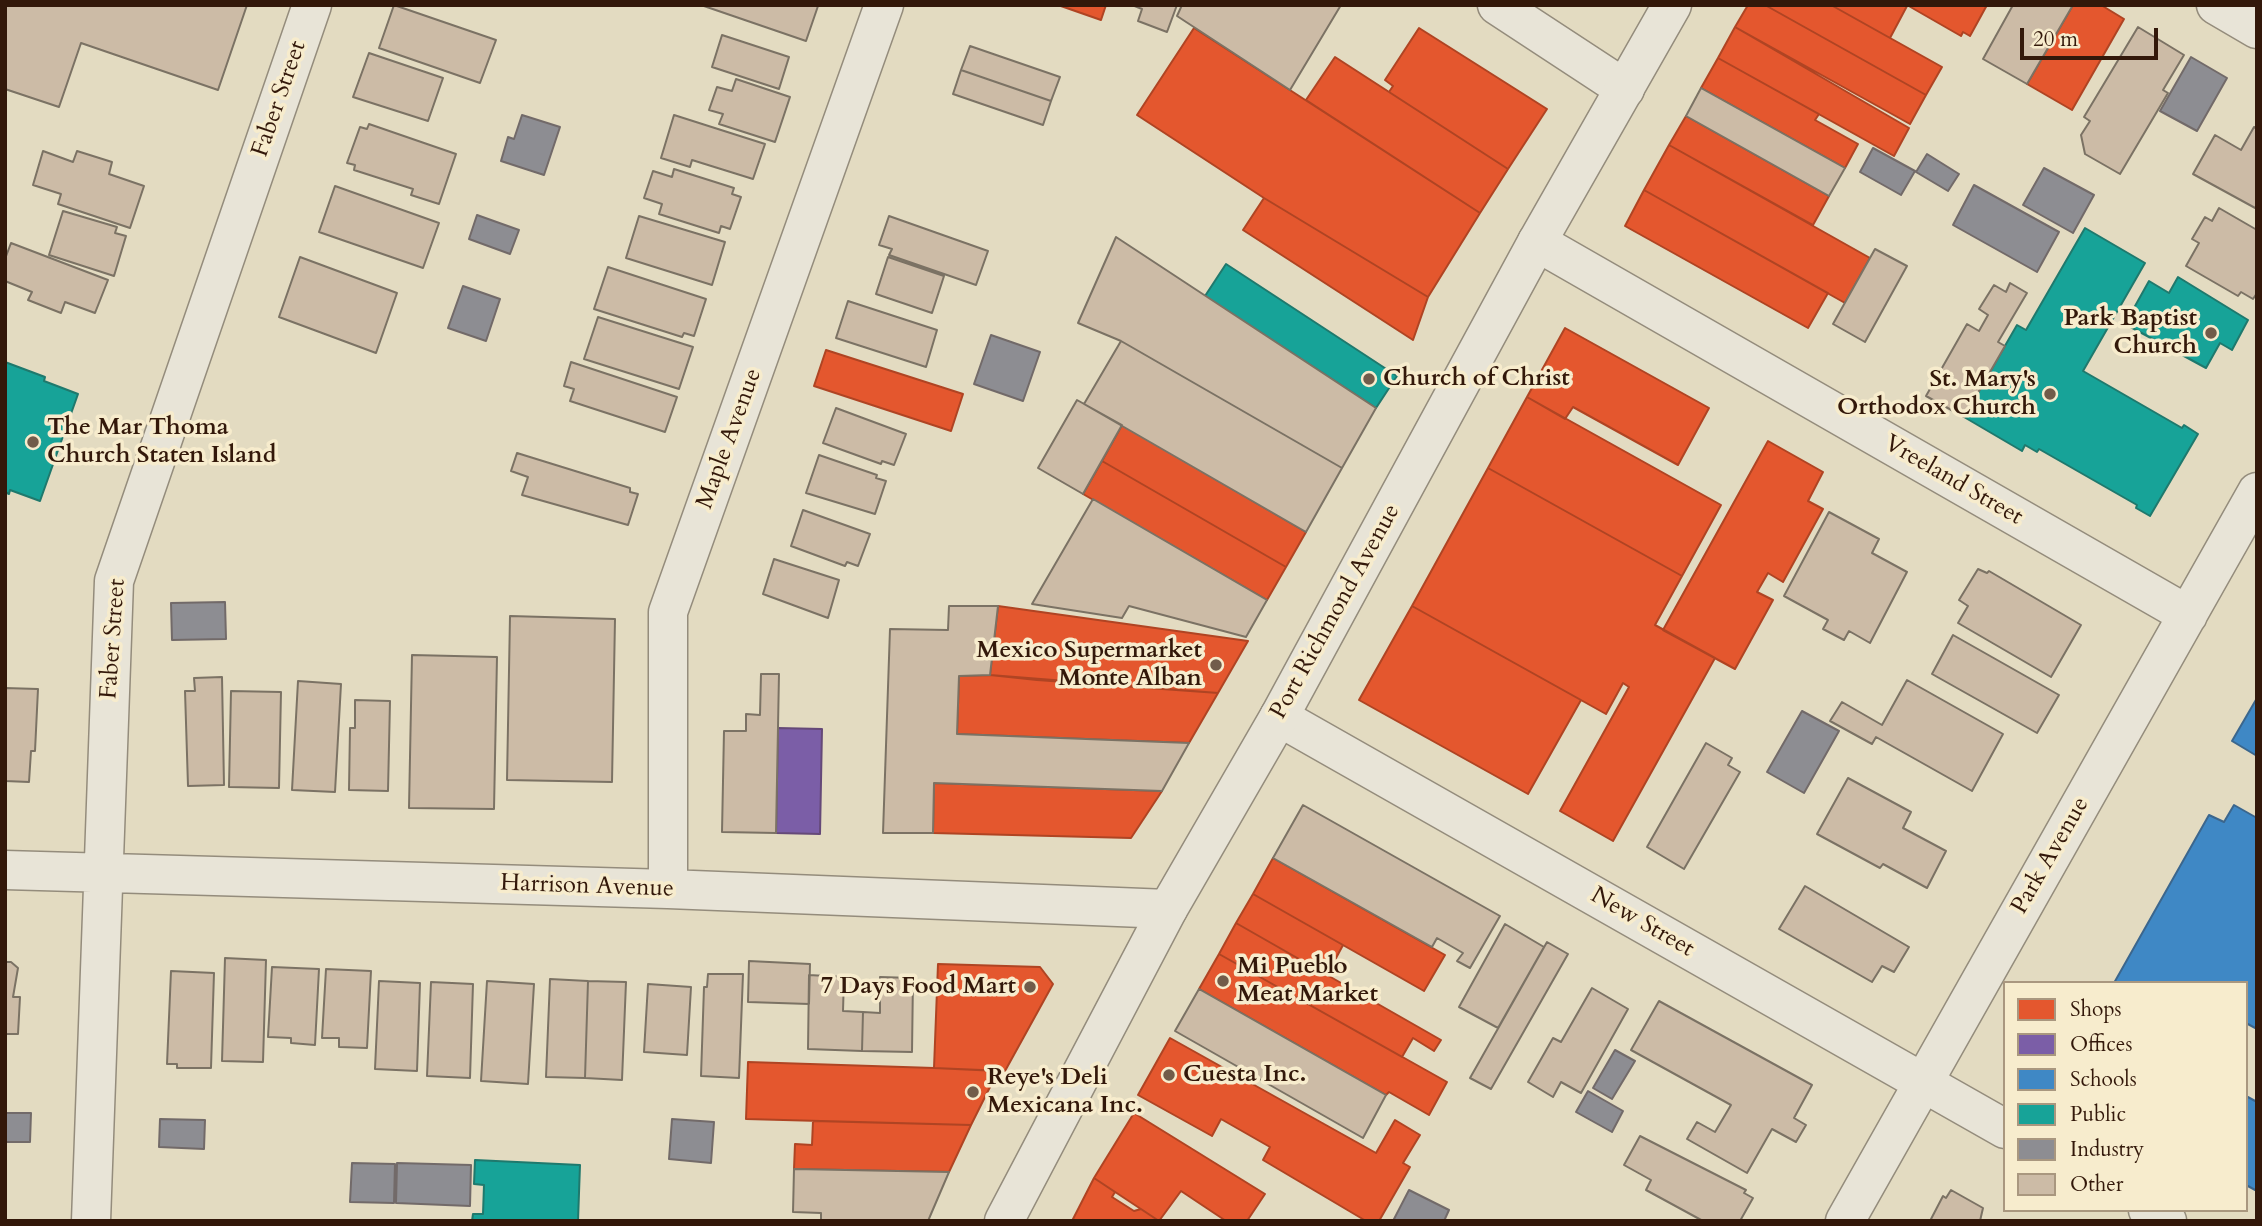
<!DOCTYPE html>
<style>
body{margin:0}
#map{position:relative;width:2262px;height:1226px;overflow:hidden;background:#e3dbc1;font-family:Cardo,serif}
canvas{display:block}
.frame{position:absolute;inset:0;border:7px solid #33180a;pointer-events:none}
.legend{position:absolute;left:2003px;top:981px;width:245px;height:231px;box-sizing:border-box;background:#f7eccd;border:2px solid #a9977f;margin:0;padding:9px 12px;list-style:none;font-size:21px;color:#33180a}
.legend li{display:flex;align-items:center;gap:14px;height:35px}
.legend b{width:35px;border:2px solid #a9977f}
.scale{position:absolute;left:2020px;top:28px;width:138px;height:32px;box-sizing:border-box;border:4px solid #33180a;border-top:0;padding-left:9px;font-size:21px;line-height:24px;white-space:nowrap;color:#33180a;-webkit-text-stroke:5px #f7eccd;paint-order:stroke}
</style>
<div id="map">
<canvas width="2262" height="1226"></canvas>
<div class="frame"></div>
<ul class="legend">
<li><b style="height:19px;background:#e4572e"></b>Shops</li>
<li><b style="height:19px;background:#7b5ea7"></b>Offices</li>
<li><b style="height:19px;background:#3f88c5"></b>Schools</li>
<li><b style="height:19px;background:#17a398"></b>Public</li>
<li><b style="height:19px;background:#8d8d92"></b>Industry</li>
<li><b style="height:19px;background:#ccbba6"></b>Other</li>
</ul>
<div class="scale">20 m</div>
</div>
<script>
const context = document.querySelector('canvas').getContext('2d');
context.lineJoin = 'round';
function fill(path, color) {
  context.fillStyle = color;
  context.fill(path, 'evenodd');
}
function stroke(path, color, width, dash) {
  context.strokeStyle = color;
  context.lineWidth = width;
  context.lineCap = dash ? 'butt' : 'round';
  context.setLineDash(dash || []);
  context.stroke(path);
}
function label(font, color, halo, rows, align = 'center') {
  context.font = font + ' Cardo,serif';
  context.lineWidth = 7;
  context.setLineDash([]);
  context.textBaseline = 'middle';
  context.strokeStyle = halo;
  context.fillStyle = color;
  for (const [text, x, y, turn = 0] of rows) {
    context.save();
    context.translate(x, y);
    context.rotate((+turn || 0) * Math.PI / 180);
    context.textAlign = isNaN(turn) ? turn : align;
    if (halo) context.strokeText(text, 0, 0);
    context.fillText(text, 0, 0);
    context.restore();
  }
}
const shops = new Path2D(`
 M1058,5h48l-5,15z
 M1748,5h17l161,90 -16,29 -175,-97z
 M1765,5h66l111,62 -16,28z
 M1831,5h76v1l-17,32z
 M1987,5l-17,31 -7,-4 -2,4 -54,-31z
 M2073,5h28l23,14 -52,91 -45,-26z
 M1735,27l174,101 -15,28 -176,-98z
 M1194,28l286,185 -52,84 -164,-99 -127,-83z
 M1419,28l128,81 -39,60 -119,-77 4,-6 -8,-6z
 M1335,57l173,112 -28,44 -174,-113z
 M1718,58l101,56 -4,6 43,24 -13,24 -144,-80z
 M1686,116l143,80 -16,29 -144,-80z
 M1669,145l201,113 -25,45 -201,-113z
 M1644,190l184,103 -20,35 -183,-102z
 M1264,198l164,99 -15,43 -170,-110z
 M1565,328l144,80 -31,57 -105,-58 -8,12 -38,-22z
 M826,350l137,44 -12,37 -137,-45z
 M1527,397l194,108 -39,71 -194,-108z
 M1122,425l184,107 -20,35 -184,-106z
 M1768,441l55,31 -15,29 15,8 -40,73 -15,-9 -11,19 16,8 -38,69 -72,-39z
 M1102,461l184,106 -19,33 -184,-106z
 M1488,468l194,108 -27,49 60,33 -102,183 -53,-30 69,-124 -6,-4 -17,31 -194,-108z
 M998,606l250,35 -30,52 -228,-18z
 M1412,606l169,94 -53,94 -169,-94z
 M990,675l47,5 181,13 -29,50 -232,-9 2,-58z
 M934,783l228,8 -31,47 -198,-5z
 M1273,858l172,97 -21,36 -171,-97z
 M1253,894l90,51 -16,30 -91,-52z
 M1236,923l205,117 -7,11 -21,-13 -11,19 -183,-103z
 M1219,954l228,128 -18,33 -40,-23 -3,3 -187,-106z
 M938,964l102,3 13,17 -48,87 -71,-3z
 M1170,1038l206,115 19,-33 25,15 -17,28 7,4 -31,54h-13l-103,-61 7,-13 -49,-28 -9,17 -74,-41z
 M748,1062l186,6 64,3 -27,54 -225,-6z
 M1134,1113l131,81 -18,27h-21l-45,-30 -22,30 -65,-43z
 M813,1121l158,4 -22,47 -155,-3 1,-25 17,1z
 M1094,1178l21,14 -3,5 22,14 7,-2 18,12h-87z`);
fill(shops, '#e4572e');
stroke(shops, '#af4423', 2);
const offices = new Path2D(`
 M778,728l44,1 -2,105 -44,-1z`);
fill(offices, '#7b5ea7');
stroke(offices, '#654978', 2);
const schools = new Path2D(`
 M2257,698v58l-25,-15z
 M2234,805l23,13v211l-11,-6v-40h-132l95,-168 15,7z
 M2246,1096l11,6v89l-11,-6z`);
fill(schools, '#3f88c5');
stroke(schools, '#3b668d', 2);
const public = new Path2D(`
 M2085,228l60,35 -62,108 99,57 2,-3 14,9 -48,82 -14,-8 1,-3 -98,-56 -2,3 -12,-7 -3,6 -58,-34 53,-92 9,5z
 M1226,264l171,112 -21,32 -171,-112z
 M2178,277l70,43 -16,30 -12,-7 -14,25 -81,-44 24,-43 20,12z
 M5,362l40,15 -1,4 34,13 -38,107 -30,-11 -1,4 -4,-2z
 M475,1160l105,5 -2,56h-106l1,-7h10l1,-29 -10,-1z`);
fill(public, '#17a398');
stroke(public, '#1f796d', 2);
const industry = new Path2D(`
 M2191,57l36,21 -30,53 -37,-20z
 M522,115l38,12 -16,48 -43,-14 7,-24 6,2z
 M1873,148l42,23 -14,24 -41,-23z
 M1927,154l32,20 -11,17 -32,-19z
 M2044,168l50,27 -21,38 -50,-28z
 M1974,185l85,47 -22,40 -84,-47z
 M477,215l42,15 -9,24 -41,-15z
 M463,286l37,13 -14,42 -38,-13z
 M991,335l49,17 -17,49 -49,-17z
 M225,602l1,37 -54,1 -1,-37z
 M1802,711l37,20 -35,62 -37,-21z
 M1615,1050l20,11 -23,38 -19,-11z
 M1588,1091l35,20 -11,21 -36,-20z
 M5,1113h26l-1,29h-25z
 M160,1119l45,1 -1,29 -45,-2z
 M672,1119l42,3 -3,41 -42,-4z
 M352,1163l43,1 -1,39 -44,-1z
 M397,1163l74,2 -1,41 -74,-3z
 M1409,1190l40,20 -5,11h-51z`);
fill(industry, '#8d8d92');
stroke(industry, '#726a69', 2);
const building = new Path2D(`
 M5,5h242l-29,85 -137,-47 -22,64 -54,-18z
 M394,5l102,35 -16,43 -101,-35z
 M701,5h115l2,1 -12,35z
 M1132,5h45l-10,27 -29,-11 4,-12z
 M1182,5h159l-51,85 -113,-74z
 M2013,5h60l-46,79 -44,-25z
 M2138,27l46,28 -21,35 5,3 -48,81 -35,-20 -4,-19 9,-14 -6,-4z
 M722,35l67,22 -10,32 -67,-22z
 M970,46l90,31 -9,24 -90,-31z
 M369,53l74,25 -15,43 -75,-24z
 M961,70l90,31 -8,24 -90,-31z
 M736,79l54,18 -15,45 -56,-18 4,-10 -14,-4 8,-23 15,4z
 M1701,88l144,80 -16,28 -143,-80z
 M674,115l91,29 -12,35 -61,-19 -2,7 -29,-9z
 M369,124l87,30 -17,50 -28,-9 2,-6 -59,-19 1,-5 -8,-2 13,-36 7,2z
 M2254,127l3,1v81l-64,-35 22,-39 26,15z
 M43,151l30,11 4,-11 35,11 -3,12 35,12 -14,42 -72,-24 3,-10 -28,-9z
 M674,169l60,19 -2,6 9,3 -11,32 -9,-3 -2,7 -60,-19 3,-10 -18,-6 9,-27 19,6z
 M335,186l104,37 -16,45 -104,-36z
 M2219,208l38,22v63l-4,6 -12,-7 -3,4 -52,-30 13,-23 -7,-4 13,-22 7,4z
 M63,211l54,16 -2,6 11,3 -12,40 -65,-21z
 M639,216l86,26 -13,43 -86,-27z
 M889,216l99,35 -12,34 -87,-30 3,-6 -13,-4z
 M1116,237l260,171 -34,60 -221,-127 -43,-18z
 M11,243l97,37 -13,33 -30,-11 -4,11 -33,-13 4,-8 -27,-11v-22z
 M1875,249l32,17 -42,76 -32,-18z
 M300,257l97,36 -21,60 -97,-36z
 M888,257l56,19 -12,37 -56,-19z
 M608,267l98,32 -12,37 -10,-3 -2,4 -88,-28z
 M2010,283l17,10 -29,49 7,4 -41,71 -38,-21 41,-72 12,7 9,-16 -9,-6 15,-24 12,7z
 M848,301l89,29 -11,37 -90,-29z
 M598,317l95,30 -14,42 -95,-30z
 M1121,341l221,127 -36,64 -222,-128z
 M571,362l106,35 -12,35 -95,-31 4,-12 -10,-3z
 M1077,400l45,25 -39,69 -45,-26z
 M836,408l70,26 -12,31 -12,-4 -1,3 -58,-21z
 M517,453l113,35v4l8,2 -10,31 -106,-30 6,-18 -17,-6z
 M819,455l58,20 -1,3 10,3 -11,33 -69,-21z
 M1093,499l174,101 -21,37 -117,-31 -7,12 -90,-14z
 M803,510l67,24 -12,32 -11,-4 -2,4 -54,-20z
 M1829,512l50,27 -7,14 35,19 -37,71 -21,-12 -5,9 -21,-11 5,-9 -44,-24z
 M774,559l65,21 -11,38 -65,-24z
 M1978,569l9,4 2,-2 92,54 -30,52 -93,-54 10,-17 -9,-6z
 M949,606h49l-8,69 -31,1 -2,58 232,9 -27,48 -228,-8 -1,50h-50l7,-204 58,1z
 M510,616l105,3 -3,163 -105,-2z
 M1953,635l106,60 -22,38 -105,-59z
 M412,655l85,2 -3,152 -85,-1z
 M761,674h18l-3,159 -54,-1 2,-101h22v-17l14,1z
 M222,677l2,108 -36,1 -3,-95h10l-1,-13z
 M1907,680l96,54 -31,57 -96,-54 -4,7 -42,-23 12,-19 40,23z
 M298,681l43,3 -6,108 -43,-2z
 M5,688l33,1 -3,62h-4l-2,31 -24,-1z
 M231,691l50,1 -2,96 -50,-1z
 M355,700l35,1 -2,90 -39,-1 1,-62h5z
 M1706,743l26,15 -4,7 12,7 -56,97 -37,-22z
 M1848,778l63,34 -8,16 43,23 -19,37 -44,-24 -3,4 -63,-34z
 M1303,805l197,111 -30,52 -13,-7 6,-8 -26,-15 -5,9 -159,-89z
 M1805,886l104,61 -15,25 -12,-6 -10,16 -93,-53z
 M1505,924l39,23 -46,81 -39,-21z
 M1547,942l21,12 -77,135 -21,-11z
 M225,958l41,2 -3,102 -41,-1z
 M749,961l61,3 -1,40 -61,-2z
 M5,962h6l7,6 -5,29h7l-2,37h-13z
 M272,967l47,2 -4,76 -24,-2v-5l-23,-1z
 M326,969l45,2 -4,77 -28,-1v-9h-17z
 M171,971l43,2 -3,95h-34v-4h-10z
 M708,974h35l-4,104 -38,-2 3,-89h3z
 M809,975l35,2 -1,34 20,1 -1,39 -54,-2z
 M880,977l33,1 -1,74 -50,-1 1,-39 17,1z
 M550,979l38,2 -3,97 -39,-1z
 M379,981l41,2 -3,88 -42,-2z
 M487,981l47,3 -6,100 -47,-3z
 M588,981l38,1 -4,98 -37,-2z
 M431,982l42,2 -3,94 -43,-2z
 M648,984l43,3 -4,68 -43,-3z
 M1592,988l36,21 -47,84 -20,-11 -8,15 -25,-15 25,-44 8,4z
 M1199,989l187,106 -23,43 -188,-107z
 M1659,1001l153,84 -18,33 12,7 -10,17 -24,-13 -25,44 -60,-34 10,-17 18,10 16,-27 -100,-55z
 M1640,1136l106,54 -2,3 9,5 -13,23h-37l-57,-31 5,-10 -27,-15z
 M794,1169l155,3 -21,49h-107v-8l-28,-1z
 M1951,1190l32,18 -3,13h-50l13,-25 3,2z`);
fill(building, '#ccbba6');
stroke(building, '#7b7264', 2);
const minor = new Path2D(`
 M1497,5l128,84
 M2216,5l41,24
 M1537,242l651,373
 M1279,717l726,412
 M5,870l663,19 500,20
 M668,889v-277l216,-607
 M2148,1210l19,11
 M91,1221l23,-640 198,-576
 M1845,1221l412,-729`);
const tertiary = new Path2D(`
 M1004,1221l164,-312 111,-192 258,-475 135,-237`);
stroke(minor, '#948c7c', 41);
stroke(tertiary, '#948c7c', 41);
stroke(minor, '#e8e4d7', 38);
stroke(tertiary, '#e8e4d7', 38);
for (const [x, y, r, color] of [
 [2211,333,7,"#715c4a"],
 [1369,379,7,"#715c4a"],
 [2050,394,7,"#715c4a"],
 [33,442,7,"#715c4a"],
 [1216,665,7,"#715c4a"],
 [1223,981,7,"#715c4a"],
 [1030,987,7,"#715c4a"],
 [1169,1075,7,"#715c4a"],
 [973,1092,7,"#715c4a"]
]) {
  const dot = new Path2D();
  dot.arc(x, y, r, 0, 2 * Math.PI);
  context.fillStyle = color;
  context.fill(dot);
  stroke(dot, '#f7eccd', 2.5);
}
label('24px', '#33180a', '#f7eccd', [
 ["Faber Street",280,99,-71],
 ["Maple Avenue",730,439,-70],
 ["Vreeland Street",1953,481,30],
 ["Port Richmond Avenue",1336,612,-61],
 ["Faber Street",114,639,-86],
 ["Park Avenue",2051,856,-60],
 ["Harrison Avenue",587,887,2],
 ["New Street",1642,923,30]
]);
label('bold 24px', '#33180a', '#f7eccd', [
 ["Park Baptist",2197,319,"right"],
 ["Church",2197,347,"right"],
 ["Church of Christ",1383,379],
 ["St. Mary's",2036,380,"right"],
 ["Orthodox Church",2036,408,"right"],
 ["The Mar Thoma",47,428],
 ["Church Staten Island",47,456],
 ["Mexico Supermarket",1202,651,"right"],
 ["Monte Alban",1202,679,"right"],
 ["Mi Pueblo",1237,967],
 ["Meat Market",1237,995],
 ["7 Days Food Mart",1016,987,"right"],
 ["Cuesta Inc.",1183,1075],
 ["Reye's Deli",987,1078],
 ["Mexicana Inc.",987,1106]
], 'left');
</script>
